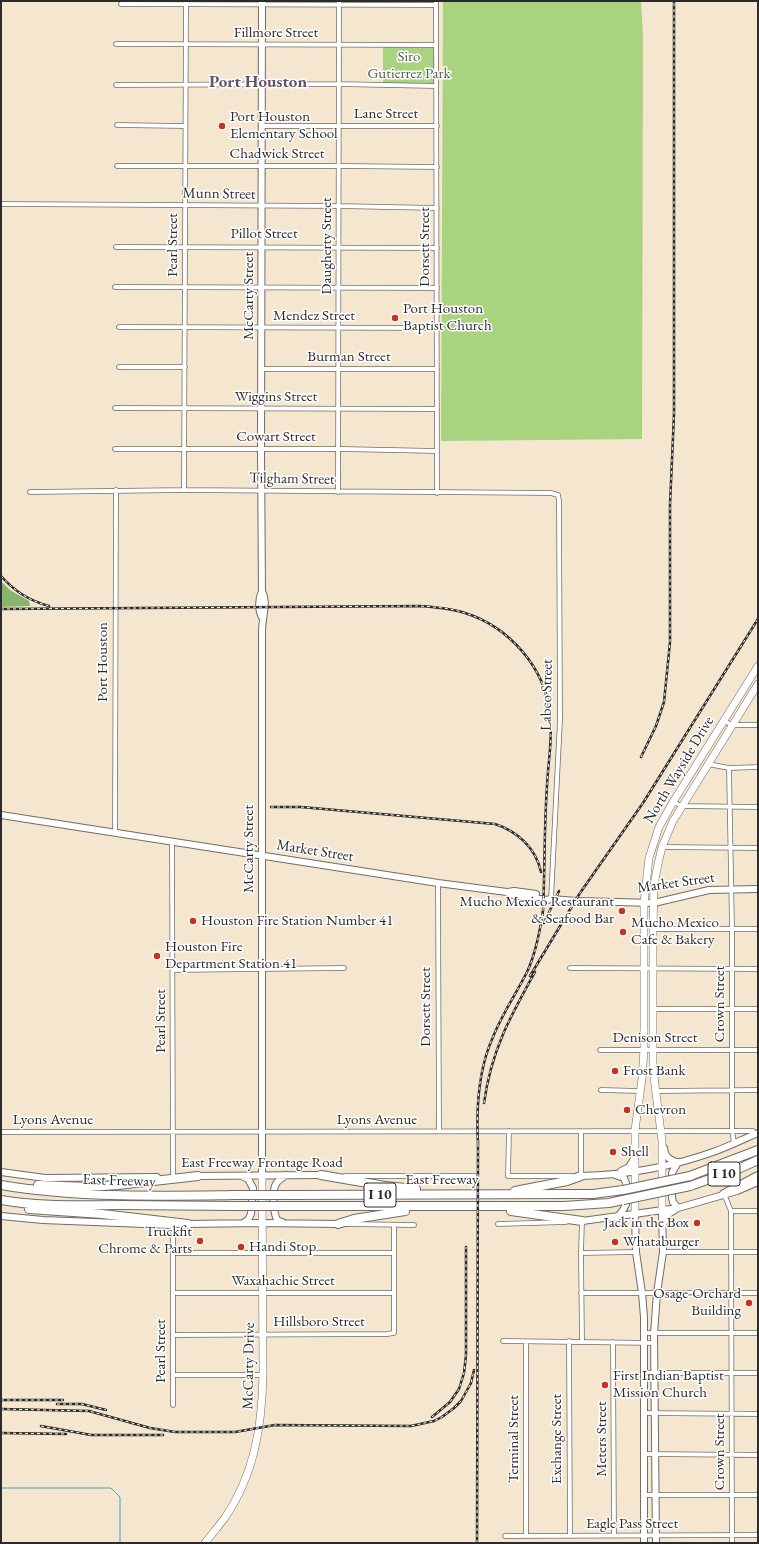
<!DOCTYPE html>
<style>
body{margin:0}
#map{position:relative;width:759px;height:1544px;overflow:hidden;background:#f5e6cf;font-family:"EB Garamond",serif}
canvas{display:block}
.frame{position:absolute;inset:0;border:2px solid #2b2b2b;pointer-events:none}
</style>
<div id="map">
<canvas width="759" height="1544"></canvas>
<div class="frame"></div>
</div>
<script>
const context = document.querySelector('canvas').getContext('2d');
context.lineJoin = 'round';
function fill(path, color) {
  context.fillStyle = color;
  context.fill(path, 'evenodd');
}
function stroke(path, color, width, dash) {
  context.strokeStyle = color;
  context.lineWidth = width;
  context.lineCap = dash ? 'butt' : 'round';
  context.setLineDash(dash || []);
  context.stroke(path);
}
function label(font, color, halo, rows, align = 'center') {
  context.font = font + ' "EB Garamond",serif';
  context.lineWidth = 3;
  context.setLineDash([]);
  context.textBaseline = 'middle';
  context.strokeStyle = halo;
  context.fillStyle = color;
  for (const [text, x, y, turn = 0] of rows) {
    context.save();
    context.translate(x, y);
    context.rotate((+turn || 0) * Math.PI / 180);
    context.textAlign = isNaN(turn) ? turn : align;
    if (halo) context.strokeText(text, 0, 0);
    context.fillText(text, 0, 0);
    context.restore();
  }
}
fill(new Path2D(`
 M443,1h198l2,35 -1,403 -201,2z
 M383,47l49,1 2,1v36h-51z`), '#aad37f');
fill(new Path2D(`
 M1,581l9,9 19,11 1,5 -29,1z`), '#87b56e');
stroke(new Path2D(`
 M1,1488h110l9,9v46`), '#43a7c3', 1);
const street = new Path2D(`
 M436,1l1,492
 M121,4l315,1
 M116,44l320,1
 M116,85l222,-1 98,2
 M117,125l68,1
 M262,126h175
 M117,166h226l94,1
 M1,204l337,2 99,2
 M116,247l321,1
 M115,287l322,1
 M119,327l319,1
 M119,367h66
 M261,369h176
 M115,408l322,1
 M115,449h227l95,2
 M184,490l2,-489
 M30,492l154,-2 367,3 7,2 1,6 1,219 -9,179
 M338,492l1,-491
 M724,721l8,4h26
 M708,764l21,4 29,-1
 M729,768l3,161v201l2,13
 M673,802l9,4 76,1
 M115,833l1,-343
 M172,842l1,335
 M662,847l96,1
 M438,883l1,248
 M653,929h105
 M570,968l188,1
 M173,970l171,-2
 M654,1009h104
 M600,1050h158
 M601,1090l39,1
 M655,1091l103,-1
 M509,1131l-1,45h64
 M1,1132l752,-1
 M345,1176h130
 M581,1176v-45
 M724,1194l7,17 1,332
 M731,1211h27
 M581,1221h1l-1,32 1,89
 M346,1224l68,1
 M498,1224l68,-2
 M663,1252h95
 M173,1253h221
 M581,1253l55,-1
 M173,1293h221
 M581,1293h177
 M645,1333h113
 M173,1335l214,-1 7,-1v-108
 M503,1341l152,2
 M569,1341l1,195
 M526,1342v193
 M613,1342l1,194
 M644,1373h114
 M173,1375h90
 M173,1405v-180
 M644,1413l114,1
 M644,1454l114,1
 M644,1495h114
 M505,1536l253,-1`);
const secondary = new Path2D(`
 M262,1l-1,449 1,141c-4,9 -4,20 1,28
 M262,591c5,10 2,19 1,29 -1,5 -1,11 -1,16v540
 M1,815l437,68 69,9 6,3 34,5 4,-1 26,2 77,2 55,-13 49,-1
 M508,892l6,-1 22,3
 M664,1148c1,8 4,11 12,14
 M621,1171l8,-4 6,-10
 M1,1172l44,6 112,-1
 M615,1175l9,3c7,16 5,28 -8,40
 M194,1176l127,-1
 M242,1176l6,3 5,9 -2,26 -3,6 -5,3
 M581,1176c44,-1 90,-9 132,-24 15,-5 30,-13 45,-19
 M635,1215l1,37 6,41 2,24v226
 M1,1216l42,4 127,5
 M582,1221l96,-13 59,-17 21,-9
 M282,1222l-4,-1c-5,-6 -6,-31 -2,-37 2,-4 7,-6 10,-9
 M185,1224l77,-1 76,1
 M663,1225l4,-10 11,-7 -5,-6 -1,-4v-25l6,-11
 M656,1543l-2,-209 3,-41 6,-41 -1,-41`);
const primary = new Path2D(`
 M662,1211v-70l-9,-72v-140l1,-44 4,-21 4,-17 11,-26 85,-137
 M635,1215v-85l7,-51 2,-30v-146l5,-45 10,-31 14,-25 85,-136
 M205,1543c6,-8 13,-16 19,-24 30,-43 38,-92 39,-144l-1,-199`);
const highway = new Path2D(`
 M321,1175l64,11 31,3
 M690,1176l68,-26
 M1,1185c77,13 156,11 233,10
 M38,1185l50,2 30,-2 80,-9
 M690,1186l48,-17 20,-9
 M515,1191l52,-10 14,-5
 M724,1194l34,-18
 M292,1195l280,-1h21l30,-4
 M1,1200c40,7 79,5 119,5 38,0 76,1 114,1
 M293,1206h271l45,-3 14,-3
 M29,1209l73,5 86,10
 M511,1211l71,10
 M338,1224l16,-5 51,-8`);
stroke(street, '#726c64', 5.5);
stroke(secondary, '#726c64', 8);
stroke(primary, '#726c64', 8);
stroke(highway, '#726c64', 10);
stroke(street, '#fff', 4);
stroke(secondary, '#fff', 6);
stroke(primary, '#fff', 7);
stroke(highway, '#fff', 8);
const rail = new Path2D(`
 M1,576c13,15 29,25 48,30
 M1,609l419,-3c15,1 30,2 45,7 44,14 80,54 85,101 3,24 -2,48 -3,72 -3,42 -2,83 -4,125 -3,20 -7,42 -16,61 -11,22 -25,42 -34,65 -15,33 -17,71 -15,107
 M641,757l15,-31 8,-24 6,-60v-137l4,-91v-413
 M271,807h30l194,17c22,7 41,24 46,48
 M544,923l15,-32
 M530,976l50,-83 63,-90 115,-184
 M484,1103c7,-52 26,-86 51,-131
 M1,1400h62
 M57,1404h25l24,6
 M1,1409l88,2 61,17 25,4h60l40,-7 136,1 23,-5 8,-4 12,-9 7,-7 10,-18 3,-13
 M432,1417l18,-15 9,-13 5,-16 2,-18v-108
 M41,1426l50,9h72
 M1,1433l65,1
 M477,1543l1,-403`);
stroke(rail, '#2b2b2b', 2.5);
stroke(rail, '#fff', 1, [3]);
const highwayBridge = new Path2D(`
 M623,1190l67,-14
 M234,1195h58
 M623,1200l67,-14
 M234,1206h59`);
stroke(highwayBridge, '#726c64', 10, []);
stroke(highwayBridge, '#fff', 8);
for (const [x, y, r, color] of [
 [222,126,4,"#c8321e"],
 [395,318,4,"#c8321e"],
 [622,911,4,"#c8321e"],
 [193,921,4,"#c8321e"],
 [623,932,4,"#c8321e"],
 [157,956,4,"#c8321e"],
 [615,1071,4,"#c8321e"],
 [627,1110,4,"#c8321e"],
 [613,1152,4,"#c8321e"],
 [697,1223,4,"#c8321e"],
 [200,1241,4,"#c8321e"],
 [615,1242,4,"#c8321e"],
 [241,1247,4,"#c8321e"],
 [749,1303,4,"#c8321e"],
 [605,1385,4,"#c8321e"]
]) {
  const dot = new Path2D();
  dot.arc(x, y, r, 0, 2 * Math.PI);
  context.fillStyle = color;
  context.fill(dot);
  stroke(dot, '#fff', 1.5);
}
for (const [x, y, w] of [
 [724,1174,32],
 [380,1195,32]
]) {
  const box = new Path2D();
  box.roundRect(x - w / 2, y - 12, w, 24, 3);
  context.fillStyle = '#fff';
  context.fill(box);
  stroke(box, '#2b2b2b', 1);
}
label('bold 14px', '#2b2b2b', null, [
 ["I 10",724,1174],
 ["I 10",380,1195]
]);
label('15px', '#2b2b2b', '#fff', [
 ["Fillmore Street",276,33],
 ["Lane Street",386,114],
 ["Chadwick Street",277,154],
 ["Munn Street",219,194,1],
 ["Pillot Street",264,234],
 ["Pearl Street",173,245,-90],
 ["Daugherty Street",327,246,-90],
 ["Dorsett Street",425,247,-90],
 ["McCarty Street",249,296,-90],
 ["Mendez Street",314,316],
 ["Burman Street",349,357],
 ["Wiggins Street",276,397],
 ["Cowart Street",276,437],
 ["Tilgham Street",292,479,1],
 ["Port Houston",103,662,-90],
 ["Labco Street",547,695,-89],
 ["North Wayside Drive",679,770,-59],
 ["McCarty Street",249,849,-90],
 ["Market Street",315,851,9],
 ["Market Street",676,883,-8],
 ["Crown Street",720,1004,-90],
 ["Dorsett Street",426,1007,-90],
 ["Pearl Street",161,1021,-90],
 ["Denison Street",655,1038],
 ["Lyons Avenue",53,1120],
 ["Lyons Avenue",377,1120],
 ["East Freeway Frontage Road",262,1163],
 ["East Freeway",442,1180],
 ["East Freeway",119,1181,2],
 ["Waxahachie Street",283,1281],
 ["Hillsboro Street",319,1322],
 ["Pearl Street",161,1351,-90],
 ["McCarty Drive",249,1366,-89],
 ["Terminal Street",514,1439,-90],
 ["Exchange Street",557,1439,-90],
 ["Meters Street",602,1439,-90],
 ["Crown Street",720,1452,-90],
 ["Eagle Pass Street",632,1524]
]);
label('15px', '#515d44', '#fff', [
 ["Siro",409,57],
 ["Gutierrez Park",409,74]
]);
label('15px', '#2b2b2b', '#fff', [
 ["Port Houston",230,117],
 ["Elementary School",230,134],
 ["Port Houston",403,309],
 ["Baptist Church",403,326],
 ["Mucho Mexico Restaurant",614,902,"right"],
 ["& Seafood Bar",614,919,"right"],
 ["Houston Fire Station Number 41",201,921],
 ["Mucho Mexico",631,923],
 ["Cafe & Bakery",631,940],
 ["Houston Fire",165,947],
 ["Department Station 41",165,964],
 ["Frost Bank",623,1071],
 ["Chevron",635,1110],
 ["Shell",621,1152],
 ["Jack in the Box",689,1223,"right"],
 ["Truckfit",192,1232,"right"],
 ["Chrome & Parts",192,1249,"right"],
 ["Whataburger",623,1242],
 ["Handi Stop",249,1247],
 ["Osage-Orchard",741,1294,"right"],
 ["Building",741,1311,"right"],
 ["First Indian Baptist",613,1376],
 ["Mission Church",613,1393]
], 'left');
label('bold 17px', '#635566', '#fff', [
 ["Port Houston",258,82]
]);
</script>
